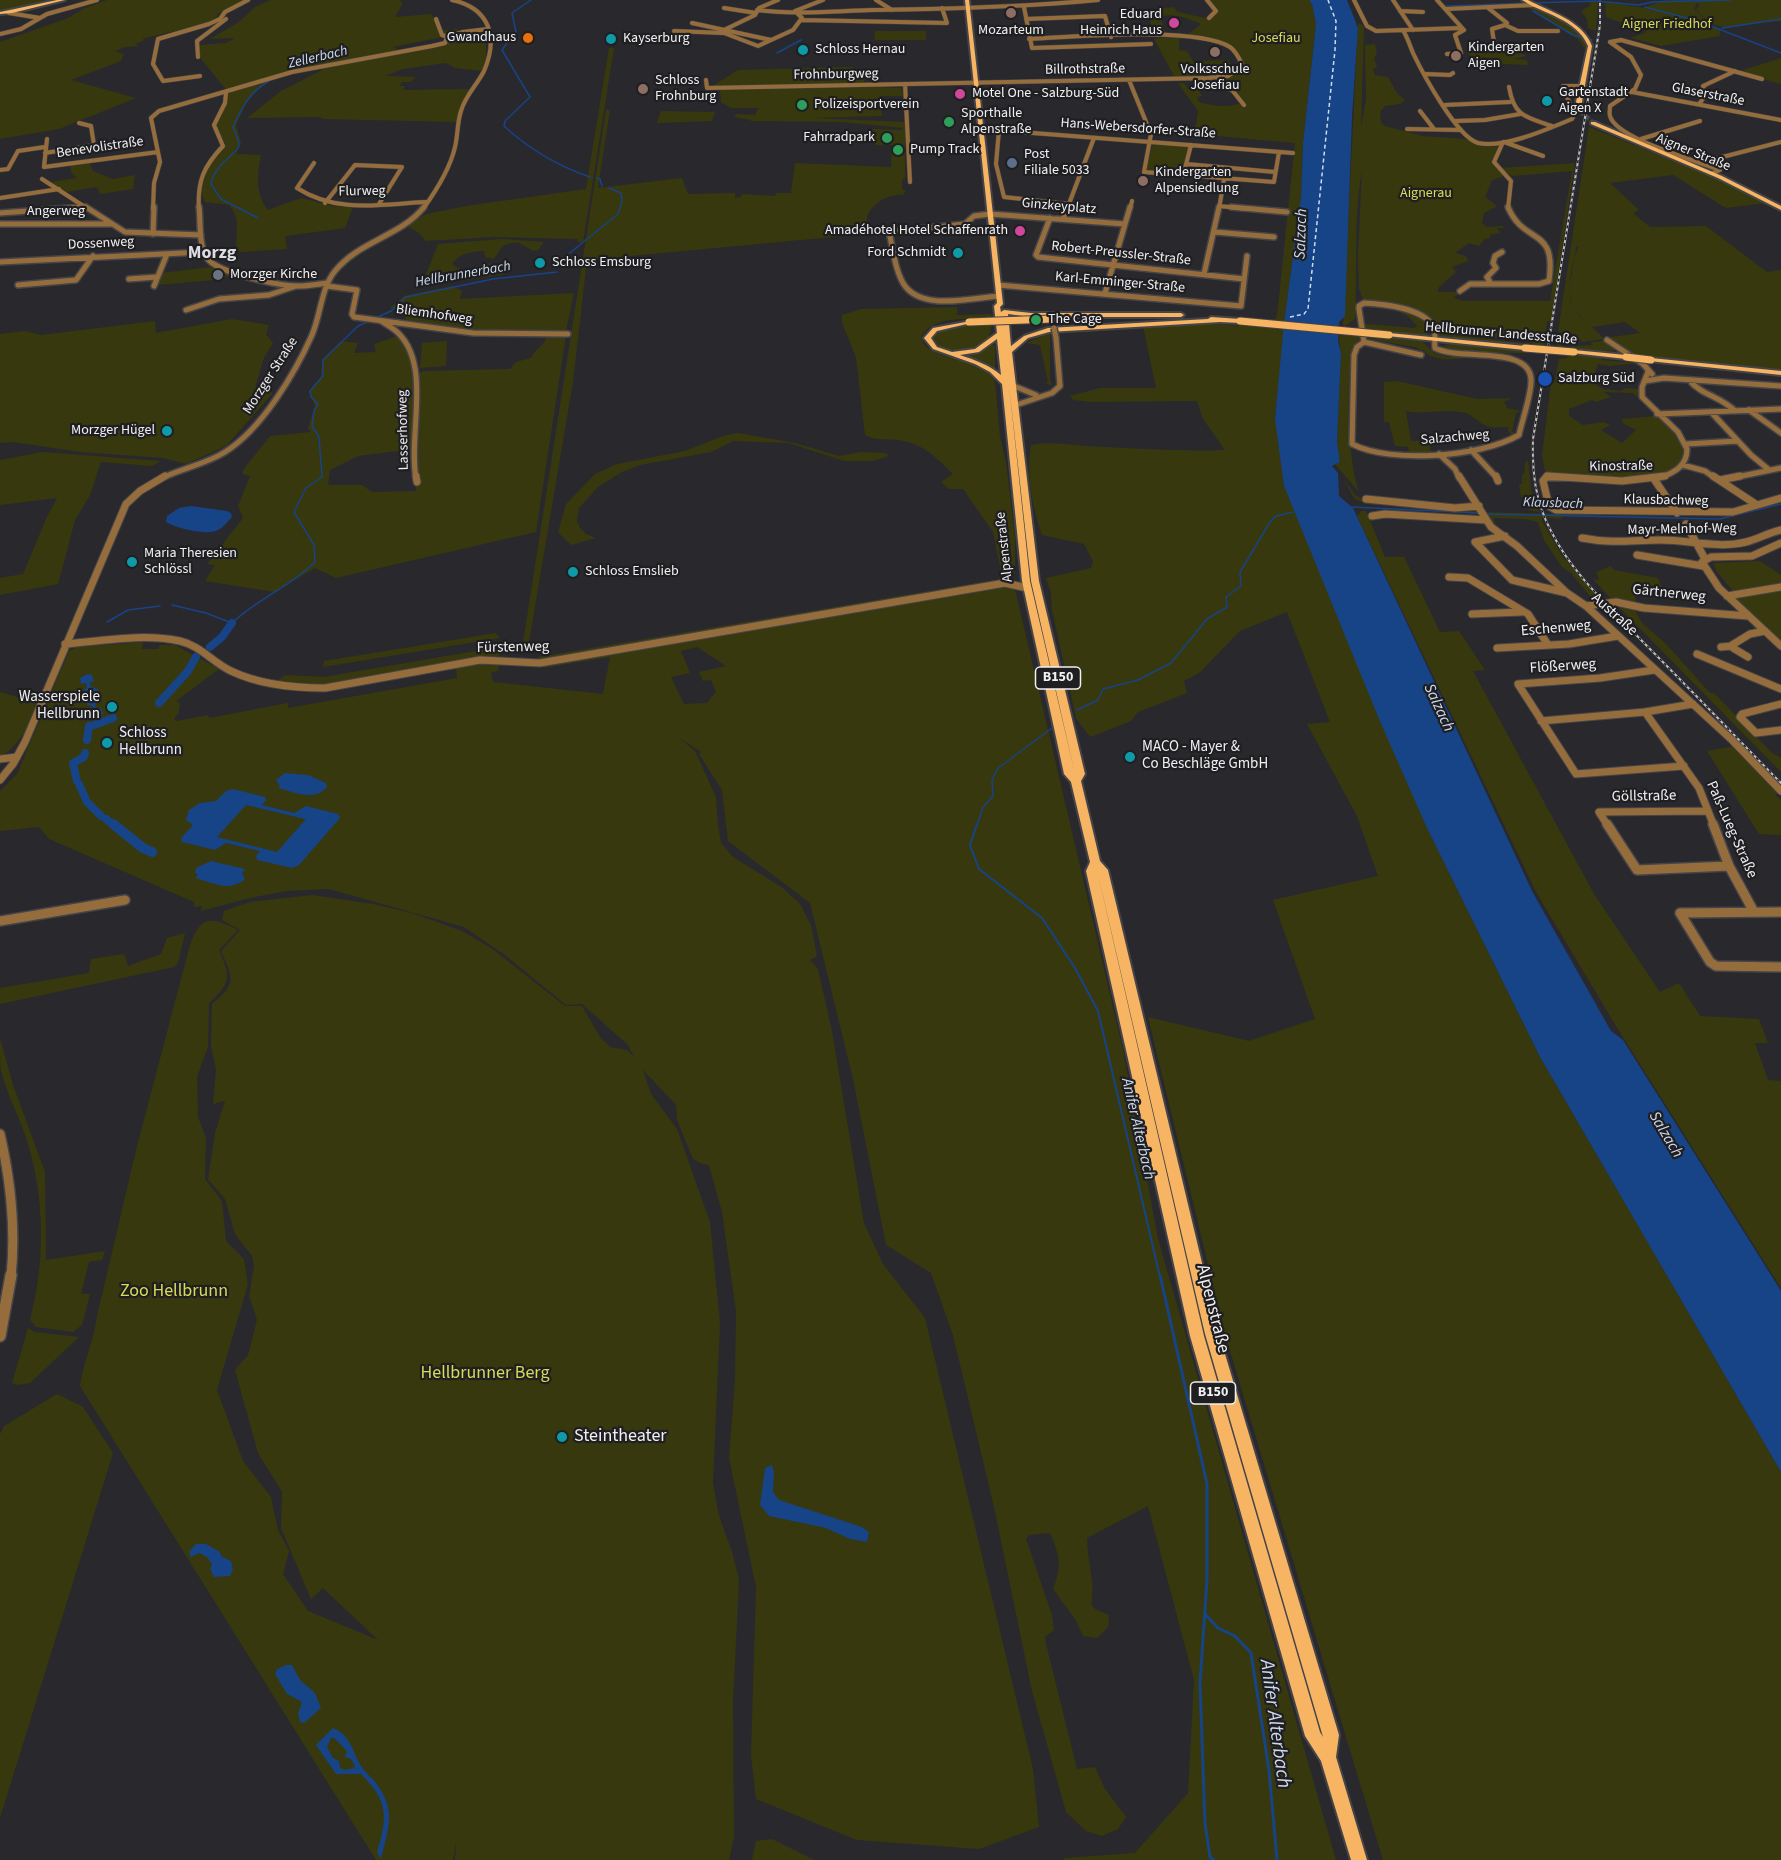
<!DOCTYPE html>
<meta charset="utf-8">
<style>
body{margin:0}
canvas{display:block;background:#29282c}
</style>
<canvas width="1781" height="1860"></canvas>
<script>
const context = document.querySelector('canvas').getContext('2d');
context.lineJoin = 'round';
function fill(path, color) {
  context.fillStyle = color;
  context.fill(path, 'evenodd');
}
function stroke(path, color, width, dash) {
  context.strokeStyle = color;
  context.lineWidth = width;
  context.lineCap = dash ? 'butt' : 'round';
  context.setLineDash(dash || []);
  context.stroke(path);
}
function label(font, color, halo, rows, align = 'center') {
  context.font = font + ' "Source Sans 3",sans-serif';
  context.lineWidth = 4.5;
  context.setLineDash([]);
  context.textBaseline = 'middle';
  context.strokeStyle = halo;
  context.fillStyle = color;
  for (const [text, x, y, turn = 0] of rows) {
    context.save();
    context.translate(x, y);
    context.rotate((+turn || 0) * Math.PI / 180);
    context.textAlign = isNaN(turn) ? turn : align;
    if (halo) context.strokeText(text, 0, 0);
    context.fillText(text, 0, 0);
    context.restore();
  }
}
fill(new Path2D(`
 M0,0h58l-58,12z
 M107,0h139l-29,14v3l3,1 -2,1c-25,9 -50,13 -76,20l3,1 -10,4 4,2 -14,1 -10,4 9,3 -3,7 -50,19 65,18 -77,31 -59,10v-97l68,-24 17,-10z
 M270,0h129l4,3 -8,14 37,-3 6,17 19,-2 1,4 28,-2v27l-4,13 -27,-3 -9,-5 -43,6 -18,7 30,1 -4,5h-9l-3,4h6l-2,4 68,-1 -11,18 -4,15 -132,-3 -5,-2 -72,1 34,-27 51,-26c-25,5 -63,8 -80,30 -7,8 -11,20 -16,30l5,18 -5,11 25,1c-4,20 -6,38 7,55l33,-12 32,8 20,1 -8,21 -60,8 2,13 -45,3 -5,-1c-3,-20 6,-28 -8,-46l-24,-3c-12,-25 7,-40 21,-57l-11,-19c3,-11 11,-20 12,-32l33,-13 47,-12 133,-23 8,-3 2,-5 -7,-1 -50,10 7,5 -114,20 -58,20 -30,-37v-10l28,-2 9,-5 -25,1 29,-17 16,-15z
 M1209,0h100l3,4 4,20 -13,119 -2,54 -17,126 -11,-1 4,-6 18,-173 -100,-9 3,-23 -20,-28h6l4,6h10l4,7 -5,1 2,5c12,4 34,7 45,-1l-11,-13 -27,-8c15,-4 27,-1 40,-14l-14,-19 -39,-11 -14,3v11l8,1 15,24 7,2 -34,1 -21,-39 33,-4 14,-11c-12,-5 -27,-12 -41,-7l6,17h-13l-5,-24 25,-3 5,5 32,7 7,-8z
 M1664,0h117v21l-56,6 -18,-4v-3l-11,-10 3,-6 -2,-1 -3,6 12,11 -3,4 17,6v6l-59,10 -30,-8 16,-6 -41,-15 -1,-15 39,6z
 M1589,2h8l1,2 -2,27 -8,-3 -1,-9 -6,-8 10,-6z
 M1527,7h5l41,20 14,14v11l-9,-13z
 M1358,23l6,3 -3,101 5,-27 -1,-55 10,-1 2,10 -3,4 3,9 -4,2 2,6 13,2 9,16 8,7 -5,4 -15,2 -5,6 1,11 4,3 38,10 43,3 12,7 21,1 -7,14 12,15 -12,4 -7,17 12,9 -13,7 -2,10 5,4 15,-1 3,2h-8l3,5 -10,2v3l-5,1 -6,7 -10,-3 -14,10 11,3 2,5 -16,6 4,5 -18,16v4h20l1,2 -6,4 10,3h87l22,-130 -60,5 -11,-8 74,-5 -24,158h-4l-3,26 -101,-10 -4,-2 -2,-8 -9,-9 10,6 7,10 88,10 -8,-4 -74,-6 -24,-19 -23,-9 -41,-7 -4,-10 -1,-35 4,-83c-9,49 -4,100 -7,148l-12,8z
 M875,31h61h-10v9h-52z
 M609,48h5l-31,194h-6l1,-3 -85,-2 -67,4 -7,-8 -12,-7 19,-12 40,-8 120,-17z
 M1515,49l11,7 -13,3 14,1 1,5 -48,-2 -14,-11z
 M1781,58v26l-44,-12z
 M1228,60l6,7 -11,6 -16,1 -9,-13z
 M851,67l14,4 -1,13 -153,3 27,-17z
 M880,87l21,1 2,8h-23l2,20 -70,2 93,4v56l-3,2v9l4,2 -3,4c-13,-2 -29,7 -35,19 -2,5 -1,14 -3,20l-278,26 -14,122 -44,260 -6,1 83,-533h4l-12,78 84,-10 6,16 47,-1v5l6,-1 1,-3 33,2 1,-3h15l4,-30 96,4 1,-22h-17l-3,-16 30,1 1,-2 -61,-6 -92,-1 1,-1 -17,-3 3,-3 18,1 4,-7h-28l-10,-6 -1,-12z
 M661,111l54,1 -3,9 -55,2z
 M1589,127l120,48 57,28 -40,5 -53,-33 -63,8 29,27 -6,3 17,14 56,-1 61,46 14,-2v100l-146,-14 -30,-18 35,-5 -15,-11 -33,5c-9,-8 -18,-15 -21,-26 -4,-15 2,-44 8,-55l-3,1c-8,58 -17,50 29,92l-23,3 -8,-8 -16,-2z
 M1158,144l31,3 -8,27 -36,-5 7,-23z
 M89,162l4,9 20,8 22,-4 -2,14 -33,5 -3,-7 -31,5 -16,-10 27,-4 -6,-6 -1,-8z
 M502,239l42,3 -6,8 -5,1 -15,-9c-18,2 -16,5 -24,17l-9,-2 -1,-6c-12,0 -26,3 -32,13 14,14 29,-5 44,0v4l10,4 -1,2 -80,12v-9l13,-33z
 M210,267l23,8 -19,5 -57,5 4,-12z
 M452,286l10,5 -2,8 114,-6 -8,38c-55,6 -107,-1 -161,-10l2,-11 -17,-2 14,-12z
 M957,307v8l34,-1v5c-20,0 -61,-4 -70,19 9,27 63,15 74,44l5,55 6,25 9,76v34l-8,5 -5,-1 -9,-44 -30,-43h-14l-8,-7 12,-8c-17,-17 -31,-31 -55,-34 -12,-1 -22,1 -33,-5l-9,-78 -14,-34v-8l19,-6z
 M1396,307l24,10 10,12v4l-8,3 -56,-6 -2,-4 3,-2 47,4 3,-2 -8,-9 -18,-9z
 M232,319l37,6 -3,9 7,9 -9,15 -9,29 18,6 -47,53 -40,18 -23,-6 -83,-6 -67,-10 -13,1v-109l25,-3 16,4 114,-14 1,12z
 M1191,323l94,5 -10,91 151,407 114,231 241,415v388h-398l-158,-526 -77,-317 101,24 66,-22 -42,-119 105,-24 -21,-60 -50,-92 23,-2 -43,-110 -47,19 -41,42 -15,8 3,12 -49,19 -7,9 -41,16 -14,-19 -24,-108 -1,-17 -5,-15 45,-10 2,-7 -9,-17 -42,-9c-10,-30 -16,-58 -11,-90 17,-4 38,0 55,1 47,2 93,6 139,4l-22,-31 -6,-18 -105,1 -19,-2 -3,-4 30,-8h56l-13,-62 -51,3 -5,4 -3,-3 -22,1z
 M992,324l-3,13c-12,14 -46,23 -55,1 7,-17 42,-13 58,-14z
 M1050,333v48l3,4 -7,-1 2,-2 -8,-37 -14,-2z
 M1338,333l22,2c-1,8 -8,12 -9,21 -4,45 -4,91 7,135l-23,-27 5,-2 -3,-20 4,-89z
 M400,335l18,38 6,-2 86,-2 6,-7 15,-4c4,-9 12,-11 15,-20l20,-3 -30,197 -200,46 -21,-10 -40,24 -70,-11 10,-16 -8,-1 36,-46 -5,-12 12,-30 -7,-2v-4l27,-34 41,-4 -3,-4 7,-22 -6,-15 12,-15 1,-16 19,-19 17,2 -4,10 22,-1 -2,-8zM413,449l3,42 -44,1 -10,-7h-34l2,-15 28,-14z
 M1372,336l51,6 11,11 13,4h24c-15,3 -38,5 -48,-7h-5l1,-2 -49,-9z
 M447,341l-1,25 -26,2 2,-25z
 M1604,341l15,9 -21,1 -42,-3 1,-6 7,5 28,-2 -1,-3z
 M1450,344l84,7 1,2h-78l-15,-5 3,-3z
 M991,345l4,1v23l-34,-14 18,-3z
 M1568,355l33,3v2l38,3 -30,3 -11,-2 -4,11 2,10 7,4 18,2 4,-3 15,1 4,13 -11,-9 -29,-1 7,5 -15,5 -4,-2 -23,9v7l14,9 21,-3 6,3 -9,5 21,13 14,-13 -12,-6 -3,-5 36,-3c8,9 20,18 25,29 21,49 -112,31 -133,28l-4,-2 -3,-16 9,-72h3l5,-24 8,-1z
 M1397,381l80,18 35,-1 -8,4 3,6 15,3 -6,2 -4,19 5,1 -14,8 8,-7 -3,-3 1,-4c-6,0 -14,1 -19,0 -11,-2 -17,-14 -29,-15 -20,-3 -37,3 -55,-1l5,30h19v9l3,2h-24l-1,-5 -13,-1 -6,-24h-5v-40z
 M738,433l57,10 44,13 22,-4 25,1 3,3 -16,5h-29l-55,-18 -56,-2 -22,11 -71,13 -18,7 -24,15 -19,21 -2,13 3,7 6,6 10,4 -25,7 -13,-13 8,-28 29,-30 22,-10 68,-13 38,-15z
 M42,452l119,9 -9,5 -51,-4 -11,33 -15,25 -17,64 -58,11v-17l23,-4 23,-55 11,-21 -57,7v-45z
 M1528,460l3,30 8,22 -10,-2 -4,-11 -4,-2 -2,-13h3v-10h2l1,-11z
 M1343,478l13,18 12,6 106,6 2,4 84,2 2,5 -20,-2v4l20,35 40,46 -9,-2 -22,-27 -9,-6 -18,-27 -6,-18 -13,-3 -31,-1 1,6 -4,1 -5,-11h-15l-1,-3 -105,-7 -11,-6z
 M1361,511h5l19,46h19l36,75 19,-1 26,39 -12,1 121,223 66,98 19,-9 21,33 59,3 9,24h-13l13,37 13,1v207l-165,-262 -80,-134 -179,-376z
 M1760,561l21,14v65l-51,-46 5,-1 -19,-22 -3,-8z
 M1611,566l3,4 44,8 5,12 -27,-1 -1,16 -22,-4 -20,-22 6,1 -3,-8z
 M1000,579l15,10 108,461 35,189 178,621h-273l2,-2 70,-5 53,-60 6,-113 -46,-174 -61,32c0,20 9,49 4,66l4,5 14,6 -1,12 -11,11 -14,-2 -8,-17 -22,-30c9,-24 7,-33 -3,-56l-21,2 -3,4 26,76 2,15 -9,7 1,7 31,125 18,-2 10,22 21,28 -8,12 -16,7 -16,-5 -20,-19 -34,-121 -38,-184 -41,-172 -22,-62 -45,-28 -33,-166 -43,-176 -82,-62 -6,-51 -23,-36 2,-2 -23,-15 17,14 21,46 2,28 3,18 12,14 50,31 17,16 11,21 6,31 -7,4 8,9 14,62 32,192 19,41 42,54 108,451 6,58 -60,22 -122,-9 -101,-41 -5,-44 5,-168 -27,-129 6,-78 1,-69 -14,-99 -13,-47 -7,-1 -9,-5 -16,-39 -1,-15 -33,-35 8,24 26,35 33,93 10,101 -7,160 6,33 13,36 7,27 -6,124 1,134 -5,23h-274l1,-18 -3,18h-77l-296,-474c3,-24 14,-45 17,-70l40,-170 53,-201c11,-31 22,-28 48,-15l-19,20c12,27 12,33 -10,53l-1,44 -11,30 1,40 8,21 -1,41 17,22 4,40 18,18 4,25 -31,106 26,71 28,36 7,33 11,21 -6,23 25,37 70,29 -55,-52 -12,11 -30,-71 1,-36 -24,-39 -23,-83 13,-15 9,-35 -8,-24 5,-30 -2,-10 -17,-22 -10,-35 -17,-20 7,-46 10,-32 -12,3 3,-35 -5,-22 1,-43c25,-20 21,-26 9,-53l19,-21 -18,-10 2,-9 26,-9 62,-7 61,9 39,9 50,18 29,17 74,58h17l18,31 10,10 17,3 7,7 -6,-12 -46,-41 -16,1 -61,-50 -41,-28 -135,-38 -43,2 -36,7 -49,13 1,-5 -8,1v-5l-145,-63 -10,-12 -39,4v-40l17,-17 52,-123 8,-4 66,-5 -1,7h16l2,-4h15l44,24 -43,32 4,2 -1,9 -5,7 3,2 31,-6 1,3 79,-15v5l169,-30 -1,-11 33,-5 7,1 3,4 -2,4 -6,2 2,9 110,12 7,-37 -67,11 -5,-11zM697,647l29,19 -27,6 4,9 8,-1 5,12 -9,11 -23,1 -13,-27 19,-4 -9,-22z
 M1615,603l15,4 5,4 8,13 23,20 44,49h4l57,59 10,6v14z
 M496,633l4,5 -177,29 1,-6z
 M499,647l3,6 -4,3 -172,28 -49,-3 8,-6 39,2z
 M42,690c-10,27 -17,52 -42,67v-65l28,8z
 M1734,746l44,48 -3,1 6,5v35l-22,-1 -52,-83z
 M185,933l-7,30 -4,4 -174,37v-16l89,-15 2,-14 33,-5 4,12 33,-12 6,-16z
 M0,1039l13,46 32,87 1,88 59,-9 -3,9 -13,2 -8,32h9l-8,31 -9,7 -37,-5 -6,-7c15,-57 15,-120 -2,-176 -7,-25 -21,-48 -27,-73 -1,-9 -1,-22 -1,-32z
 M28,1328l7,4 44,5 -49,46 -12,2 -6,-2z
 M57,1394l26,13 30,46 -113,365v-384l4,-8z
 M772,1839l42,21h-62l4,-19z`), '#37380d');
fill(new Path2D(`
 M1309,0h38l11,28 -6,88 -7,200 -6,6 -1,19 3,12 -4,89 3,20 -8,4 6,7 1,23 14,12 180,385 78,138 12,9 158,251v181l-241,-415 -114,-231 -47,-107 -95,-233 -9,-67 9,-96 17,-126 2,-54 13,-119 -4,-20z
 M191,506l36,5 4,2 1,4c-4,4 -9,11 -14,13 -12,6 -42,-2 -52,-8l1,-6 12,-8z
 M87,674l5,1 2,6 -4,1 1,5c11,1 12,11 4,18l2,4 4,-1 2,6 -5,2 1,3 -3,1 -1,-3 -5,1 -1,-7 4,-1 -1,-4 -6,-2 -4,-5v-7l5,-5 -1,-4 -5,1 -1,-6z
 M285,773l23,2 18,8 1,4c-13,15 -33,5 -49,1l2,-2 -4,-6z
 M233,789l32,8 1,3 -4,5 32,8 12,-7 32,8 2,4 -41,47 -7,3 -35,-8 -1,-4 4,-5 -34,-8 -11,7 -33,-8 -1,-4 12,-13 -7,-5 3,-10 11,-7 16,-2 10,-10zM246,805l59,14v1l-28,32 -60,-15z
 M211,861l34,8 -3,4 3,6c-16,14 -34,3 -50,-1l3,-3 -3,-3 1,-4z
 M772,1465l2,7 -1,20 6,8 83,27 7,5 -2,10 -17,-3 -24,-11 -57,-12 -9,-11 5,-37z
 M196,1544h10l14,8 1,4 10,5 2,8 -3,7 -16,1 -4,-8 2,-5 -5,-7 -8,-4 -8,4 -2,-5z
 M286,1665h6l8,15 15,13 6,15 -17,15 -4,-1 -2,-8 4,-12 -15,-8 -12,-20 2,-5z
 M333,1728c16,6 19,20 25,33 4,8 12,15 18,22 21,28 12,45 5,76l-4,-7c11,-36 11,-51 -16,-78h-25l-20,-29zM331,1738h3l13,13 -2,6 6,2 4,7 -1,2 -9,2 -5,-2 -1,-7 -6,-3 -6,-11z`), '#174387');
stroke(new Path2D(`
 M1533,3l63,-2 42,4 15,-3 77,-2
 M1446,6l82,-3
 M1645,7l53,14 83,32
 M1533,11l40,24 19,5
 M1722,28l59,-9
 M494,33v6l16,1
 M508,41l8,-9 -4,-19 19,-13
 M507,43l-5,7 28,47 -25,24 -1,5c25,23 54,40 86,51
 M444,44l42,-10
 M777,53l24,-13
 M597,178l3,1 2,7
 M258,218l-37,-19 -10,-15c4,-21 27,-31 28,-38 0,-6 -4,-14 -6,-19 9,-20 17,-35 36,-46
 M566,256l52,-42 4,-13 -1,-8 -12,-5
 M1351,507l129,6
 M1486,514l234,5 61,-15
 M172,605l34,8 26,10c25,-24 58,-36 83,-61l-1,-17 -20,-33 12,-24 16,-11 -3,-40 -7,-11 2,-15 4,-7 -7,-7 -1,-6 13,-15v-16l35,-34 33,-15 15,-14 87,-18 64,-7
 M107,622l21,-12 32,-4
 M1077,710l21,-10 5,-11 35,-9 33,-17 36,-44 20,-12 -1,-10 15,-11 -1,-14 30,-50 6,-6 17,-4
 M977,826l6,-19 10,-11 -1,-16 5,-11 55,-41`), '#174387', 1.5);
stroke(new Path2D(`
 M977,824l-7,21 9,24 63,49 33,50 23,43 62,266`), '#174387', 2);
stroke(new Path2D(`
 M1160,1275l47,209v96l-7,103 5,140 5,34 4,3
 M1205,1614l13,14 17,8 16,17 18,117 8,90`), '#174387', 3);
stroke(new Path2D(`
 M210,647l12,-10 10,-14
 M159,703l29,-32 8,-14
 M94,725l19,-7
 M87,740l2,-14
 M77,781l-4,-18 11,-6 1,-4
 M79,784l8,18 14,14
 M106,819l9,7`), '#174387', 8);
stroke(new Path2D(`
 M113,824l30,24 9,4`), '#174387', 10);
stroke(new Path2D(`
 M1290,317l14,-3 4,-5 27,-259 1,-29 -8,-21`), '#cedbef', 1.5, [4, 3]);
stroke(new Path2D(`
 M1580,111l13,12`), '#47464a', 5, [5, 2]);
const minorFar4 = new Path2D(`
 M876,0l16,10
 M1207,0l9,11 -7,7
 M1354,0l13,26 9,5 85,-3
 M1393,0l20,30
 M1437,0l27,30 -9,5 6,18 -14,1
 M1024,7l8,41 119,-4
 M1487,7l20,16 -2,2 13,6h40
 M724,8l32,5
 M1446,9l87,-4
 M757,10c38,5 76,1 115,0 76,-1 151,-3 226,-10
 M1400,11l23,1
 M9,13l31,5
 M436,19l6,16 6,2
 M1026,19l79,-3 6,21
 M801,20l146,3 -5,-15
 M692,23l79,17
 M724,30l31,-15 4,-7 19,-8
 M674,31l50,2 34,13 35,-16 9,-12 -7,-7 28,-11
 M1404,32c4,7 6,14 9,21 10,21 44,84 65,90 25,6 70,-14 94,-24l2,-4 -11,-29h19
 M0,34l21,-5 26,-15 50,-14
 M1495,49l-3,-20 13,-4
 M198,57l-1,-16 29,-22
 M1426,74l24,1 3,-2
 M200,76l-37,5 -10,-17 5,-25 51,-15 11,-5 5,-7 23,-12
 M706,80l1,8 501,-10 20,-2 15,-10c-3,-6 -7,-15 -13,-19 -32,-21 -159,-10 -201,-8
 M1129,80l22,54 -7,38 130,10 5,-30
 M1204,81l28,9 12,15
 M905,84l5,98
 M1509,87c5,30 17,30 43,39
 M1632,92l149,28
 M1699,104l7,-9 -3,-9 32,-15
 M1445,105l65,-3
 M1420,111l14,18
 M1455,121l30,-1 35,-6
 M981,129l312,24
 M1407,129l54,1
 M999,130l-3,34 8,33 65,7
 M47,139l-3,28 114,-15
 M1641,139l59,-18
 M1503,142l-9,20 17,19 -3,28
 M1504,142l39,14
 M45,153l49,-8 -3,-19 -12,-3
 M1703,162l78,-20
 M314,163l-17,25c40,26 84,16 129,14
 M1186,164l89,8
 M0,170l8,-1 10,-18 27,-4
 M1713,173l7,-3c-22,-9 -104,-31 -110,-54 -1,-3 0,-7 0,-10l25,-17 6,-14 -10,-18 -21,-15 11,-2 141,39
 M1183,176l8,-31
 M42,179l46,30
 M0,198l59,-9
 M325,203l30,-38 47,2 -23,37
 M1219,206l29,3
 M63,209l21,-2
 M153,209l1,-26 6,-21 -9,-44 8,-7 133,-39 140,-26 13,-3 2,-6 16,-5 25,-3
 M199,209c-2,-28 5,-43 24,-63l-9,-21 11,-22 1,-10
 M423,209c13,-18 27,-40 32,-62 3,-12 2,-24 6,-36 4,-15 16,-26 23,-40 15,-35 5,-63 -32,-71
 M1067,209l27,-71
 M1130,209l2,-8
 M1219,209l5,-30`);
const minorFar3 = new Path2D(`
 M86,207l39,25 76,3
 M199,207c2,16 -1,36 8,51 10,15 73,28 92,28 9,0 19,-2 28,-3
 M1231,207l56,5
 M0,213l84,-6
 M1050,218l-14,37 2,2 206,22
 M1063,219l5,-12
 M0,224h111
 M1215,232l59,5
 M153,234l1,-27
 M0,262l203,-10
 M1204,274l15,-67
 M129,279l28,-2
 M1491,284l-4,-7 9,-9 -3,-5 2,-7 7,-4
 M18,285l58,-5 17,-24
 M998,285l243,21 6,-50
 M154,286l13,-32
 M327,286l30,4 -5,24 2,3 119,16 95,1
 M1460,291l10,-7h69l10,-3c8,-56 -25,-35 -41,-74
 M1105,293l25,-86
 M999,296c-27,2 -75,15 -94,-10 -10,-14 -12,-38 -16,-54l76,-8 9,-8 16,-2 135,10
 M1364,303c18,1 63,5 70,26 2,6 0,13 1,19 24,13 94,-3 96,31 1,15 -9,41 -12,56 -38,22 -128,29 -167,9l2,-89 3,-8 7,-5 -5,-33v-3z
 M186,310l33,-11 50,-4 27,-9
 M381,321c6,4 14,8 19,14 31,33 8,102 16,143
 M1607,340l36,24 9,10
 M1364,342l57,13
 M1648,372l-6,15v10l36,35 9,17c0,17 -12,23 -27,29
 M1689,380c12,15 33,17 46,31
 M1645,381l19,-3 117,8
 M1014,386l22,9
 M1016,405l36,-12 8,-7 -4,-48
 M1749,410l32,23
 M1711,412l40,43 17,14
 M1657,414l124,-5
 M1686,444l51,-3
 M1471,450l26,28
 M1439,454l16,15 4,9
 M1683,465l22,6 10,7
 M162,478c21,-10 44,-14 63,-26 37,-23 70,-79 87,-117 9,-21 9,-47 23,-64 24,-30 66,-35 89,-64
 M1546,478h21
 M1732,478l49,-10`);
const minorFar2 = new Path2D(`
 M416,476l1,6
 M1459,476l32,51 26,19 50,47 19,13 146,134 49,51
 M1496,476l2,5
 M1547,476l-4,5 6,25 7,4 177,2 48,-14
 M1548,476l74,5 43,-5
 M1713,476l44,29
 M1654,479l23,34
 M1720,480l20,-4
 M1366,499l89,9 24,-2
 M1372,516l13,-2 101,6
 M1686,524l19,35
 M1505,536l-30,6 37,38 55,13
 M1582,538c31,6 49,2 79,2 28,0 57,9 85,2 12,-3 22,-9 35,-12
 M1781,543l-29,13 -41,1 -9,5 17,26 62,58
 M1637,555l66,11
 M1449,577l19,1 60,36 20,31
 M1727,596l54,-9
 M1586,606l30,-4 28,6 104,8
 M1472,614l50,-2
 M65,644c37,-3 78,-11 115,-3 21,5 32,21 51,30 27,13 64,17 94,17l155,-28 60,3 465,-80 22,5
 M1721,647l11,-1
 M1497,648l72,-4 49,-8
 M1697,654l84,35
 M1748,657l-15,-9 -1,-3 18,-11 15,-3
 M1654,670l-54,8 -82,6 58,90 108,-8
 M1781,704l-39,10 -2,3 16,16 25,-3
 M1645,712l54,76 15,38
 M1541,721l104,-9 48,-8
 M0,759l17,-2
 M0,780l13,-16 12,-22 101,-238 14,-13 25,-15
 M1608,826l-9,-14 109,-1`);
const minorFar1 = new Path2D(`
 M1607,824l30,46 92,-4
 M1713,824l16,42 25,46
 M1781,912l-101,1 30,49 6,4 65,1
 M0,921l125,-21
 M0,1134c11,48 16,94 11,143`);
const minor = new Path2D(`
 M0,1336l11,-61`);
const major = new Path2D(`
 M57,0h8l-53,13 -12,1v-2l10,-2z
 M965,0h4l34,304 -3,3 1,5 3,-2 27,3h150l3,2 -3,2h-150l-23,-3 3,32 13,-10 24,-8 160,-9 3,-2 29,2 3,2 -3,2 -20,-1 -171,10 -21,6 -16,14 27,229 46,193 -4,7 19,80 8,9 111,464 120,401 -3,22 31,103h-16l-30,-99 -16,-25 -115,-400 -104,-465 4,-9 -19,-80 -7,-8 -42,-193 -20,-197 -12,-12 -15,-8 -42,-15 -9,-11 9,-10 38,-7v2l-34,8 -6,7 6,9 15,5 23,-3 22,-16 -3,-27 3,-3zM997,339l4,36c-12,-10 -26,-15 -41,-20l19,-3zM1009,385l22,196 44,193 -45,-193zM1097,870l108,464 118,403 -3,-5 -116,-396z
 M1522,0h6c22,12 54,20 64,46l-10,56v10l-5,-1 -1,-9 12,-56c-11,-27 -45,-32 -66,-46z
 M1591,122h4l127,54 59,30v4l-63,-32 -127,-54z
 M1389,333l136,13 3,2 -3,2 -138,-14v-2z
 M1574,350l52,5 3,2 -3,2 -54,-6v-2z
 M1651,358l130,13v4l-132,-14 -1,-1z`);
stroke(minorFar4, '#454448', 5);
stroke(minorFar3, '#454448', 8);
stroke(minorFar2, '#454448', 9);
stroke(minorFar1, '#454448', 12);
stroke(minor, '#454448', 14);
stroke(major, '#454448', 4);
stroke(minorFar4, '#956d3c', 4);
stroke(minorFar3, '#956d3c', 5);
stroke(minorFar2, '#956d3c', 7);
stroke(minorFar1, '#956d3c', 9);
stroke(minor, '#956d3c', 11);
fill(major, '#f7b463');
const rail = new Path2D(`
 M1600,0v25l-67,414c-1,33 2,62 18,92 21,43 61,78 93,112 46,46 91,93 137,140`);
stroke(rail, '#bfbfc2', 2);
stroke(rail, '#1f1f22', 1.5, [3]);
const minorBridge = new Path2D(`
 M1054,328l2,10`);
const majorBridge = new Path2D(`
 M1240,321l149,14
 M969,322l83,-3
 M1525,348l49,4
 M1626,357l25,3`);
stroke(minorBridge, '#454448', 8, []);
stroke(majorBridge, '#454448', 9, []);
stroke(minorBridge, '#956d3c', 5);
stroke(majorBridge, '#f7b463', 7);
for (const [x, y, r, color] of [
 [1011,13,6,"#8d6e63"],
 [1174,23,6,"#d1479c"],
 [528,38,6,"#e8710a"],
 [611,39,6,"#0f9aa8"],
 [803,50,6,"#0f9aa8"],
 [1215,52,6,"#8d6e63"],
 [1456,56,6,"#8d6e63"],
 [643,89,6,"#8d6e63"],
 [960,94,6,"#d1479c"],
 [1547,101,6,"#0f9aa8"],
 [802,105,6,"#2e9e5b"],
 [949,122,6,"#2e9e5b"],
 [887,138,6,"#2e9e5b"],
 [898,150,6,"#2e9e5b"],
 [1012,163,6,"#5c6f8a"],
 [1143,181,6,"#8d6e63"],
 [1020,231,6,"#d1479c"],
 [958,253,6,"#0f9aa8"],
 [540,263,6,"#0f9aa8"],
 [218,275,6,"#6b7280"],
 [1036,320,6,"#2e9e5b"],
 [1545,379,8,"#1a4fb4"],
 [167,431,6,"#0f9aa8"],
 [132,562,6,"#0f9aa8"],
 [573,572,6,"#0f9aa8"],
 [112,707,6,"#0f9aa8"],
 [107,743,6,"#0f9aa8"],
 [1130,757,6,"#0f9aa8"],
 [562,1437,6,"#0f9aa8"]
]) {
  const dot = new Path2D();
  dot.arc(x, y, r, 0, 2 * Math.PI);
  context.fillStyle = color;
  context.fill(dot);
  stroke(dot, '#1f1f22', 2);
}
label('14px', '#f0f0f3', '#1f1f22', [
 ["Eduard",1162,15,"right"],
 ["Heinrich Haus",1162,31,"right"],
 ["Mozarteum",1011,31,"center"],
 ["Gwandhaus",516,38,"right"],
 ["Kayserburg",623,39],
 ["Kindergarten",1468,48],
 ["Aigen",1468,64],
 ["Schloss Hernau",815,50],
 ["Volksschule",1215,70,"center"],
 ["Josefiau",1215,86,"center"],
 ["Schloss",655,81],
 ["Frohnburg",655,97],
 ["Gartenstadt",1559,93],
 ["Aigen X",1559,109],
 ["Motel One - Salzburg-Süd",972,94],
 ["Polizeisportverein",814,105],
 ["Sporthalle",961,114],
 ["Alpenstraße",961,130],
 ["Fahrradpark",875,138,"right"],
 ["Pump Track",910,150],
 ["Post",1024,155],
 ["Filiale 5033",1024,171],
 ["Kindergarten",1155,173],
 ["Alpensiedlung",1155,189],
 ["Amadéhotel Hotel Schaffenrath",1008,231,"right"],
 ["Ford Schmidt",946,253,"right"],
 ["Schloss Emsburg",552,263],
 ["Morzger Kirche",230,275],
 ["The Cage",1048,320],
 ["Salzburg Süd",1558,379],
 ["Morzger Hügel",155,431,"right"],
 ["Maria Theresien",144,554],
 ["Schlössl",144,570],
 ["Schloss Emslieb",585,572]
], 'left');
label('14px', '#d8db56', '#1f1f22', [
 ["Aigner Friedhof",1667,25],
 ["Josefiau",1276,39],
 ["Aignerau",1426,194]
]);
label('italic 14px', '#cedbef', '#1f1f22', [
 ["Zellerbach",318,58,-13],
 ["Hellbrunnerbach",463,275,-10],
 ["Klausbach",1553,504,2]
]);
label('14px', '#f0f0f3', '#1f1f22', [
 ["Billrothstraße",1085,70,-1],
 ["Frohnburgweg",836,75,-1],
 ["Glaserstraße",1708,95,11],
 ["Hans-Webersdorfer-Straße",1138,129,4],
 ["Benevolistraße",100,148,-8],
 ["Aigner Straße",1693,153,22],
 ["Flurweg",362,192,-1],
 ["Ginzkeyplatz",1059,207,5],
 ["Angerweg",56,212],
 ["Dossenweg",101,244,-3],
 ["Robert-Preussler-Straße",1121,254,6],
 ["Karl-Emminger-Straße",1120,283,5],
 ["Bliemhofweg",434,315,8],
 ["Hellbrunner Landesstraße",1501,334,5],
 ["Morzger Straße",271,376,-57],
 ["Lasserhofweg",404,430,-91],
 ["Salzachweg",1455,438,-5],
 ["Kinostraße",1621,467,-1],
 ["Klausbachweg",1666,501,1],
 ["Mayr-Melnhof-Weg",1682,530,-1],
 ["Alpenstraße",1005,547,-96]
]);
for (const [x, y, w] of [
 [1058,678,45],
 [1213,1393,45]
]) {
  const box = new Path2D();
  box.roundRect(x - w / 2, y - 11, w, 22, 4.5);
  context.fillStyle = '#1f1f22';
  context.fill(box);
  stroke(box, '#f0f0f3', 1.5);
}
label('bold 14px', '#f0f0f3', null, [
 ["B150",1058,678],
 ["B150",1213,1393]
]);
label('15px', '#f0f0f3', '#1f1f22', [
 ["Gärtnerweg",1669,594,6],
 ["Austraße",1614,615,42],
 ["Eschenweg",1556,629,-5],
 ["Fürstenweg",513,648,-1],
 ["Flößerweg",1563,667,-4],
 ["Göllstraße",1644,797,-1],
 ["Paß-Lueg-Straße",1731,830,66]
]);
label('15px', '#f0f0f3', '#1f1f22', [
 ["Wasserspiele",100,698,"right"],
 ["Hellbrunn",100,715,"right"],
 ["Schloss",119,734],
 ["Hellbrunn",119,751],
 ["MACO - Mayer &",1142,748],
 ["Co Beschläge GmbH",1142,765]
], 'left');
label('italic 16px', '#cedbef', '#1f1f22', [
 ["Salzach",1302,234,-88],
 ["Salzach",1438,708,65],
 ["Anifer Alterbach",1137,1129,77],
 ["Salzach",1665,1135,59]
]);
label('bold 18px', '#dddde1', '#1f1f22', [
 ["Morzg",212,254]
]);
label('18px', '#d8db56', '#1f1f22', [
 ["Zoo Hellbrunn",174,1292],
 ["Hellbrunner Berg",485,1374]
]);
label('18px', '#f0f0f3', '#1f1f22', [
 ["Alpenstraße",1212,1309,76]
]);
label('18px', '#f0f0f3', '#1f1f22', [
 ["Steintheater",574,1437]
], 'left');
label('italic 20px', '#cedbef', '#1f1f22', [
 ["Anifer Alterbach",1274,1724,82]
]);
</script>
